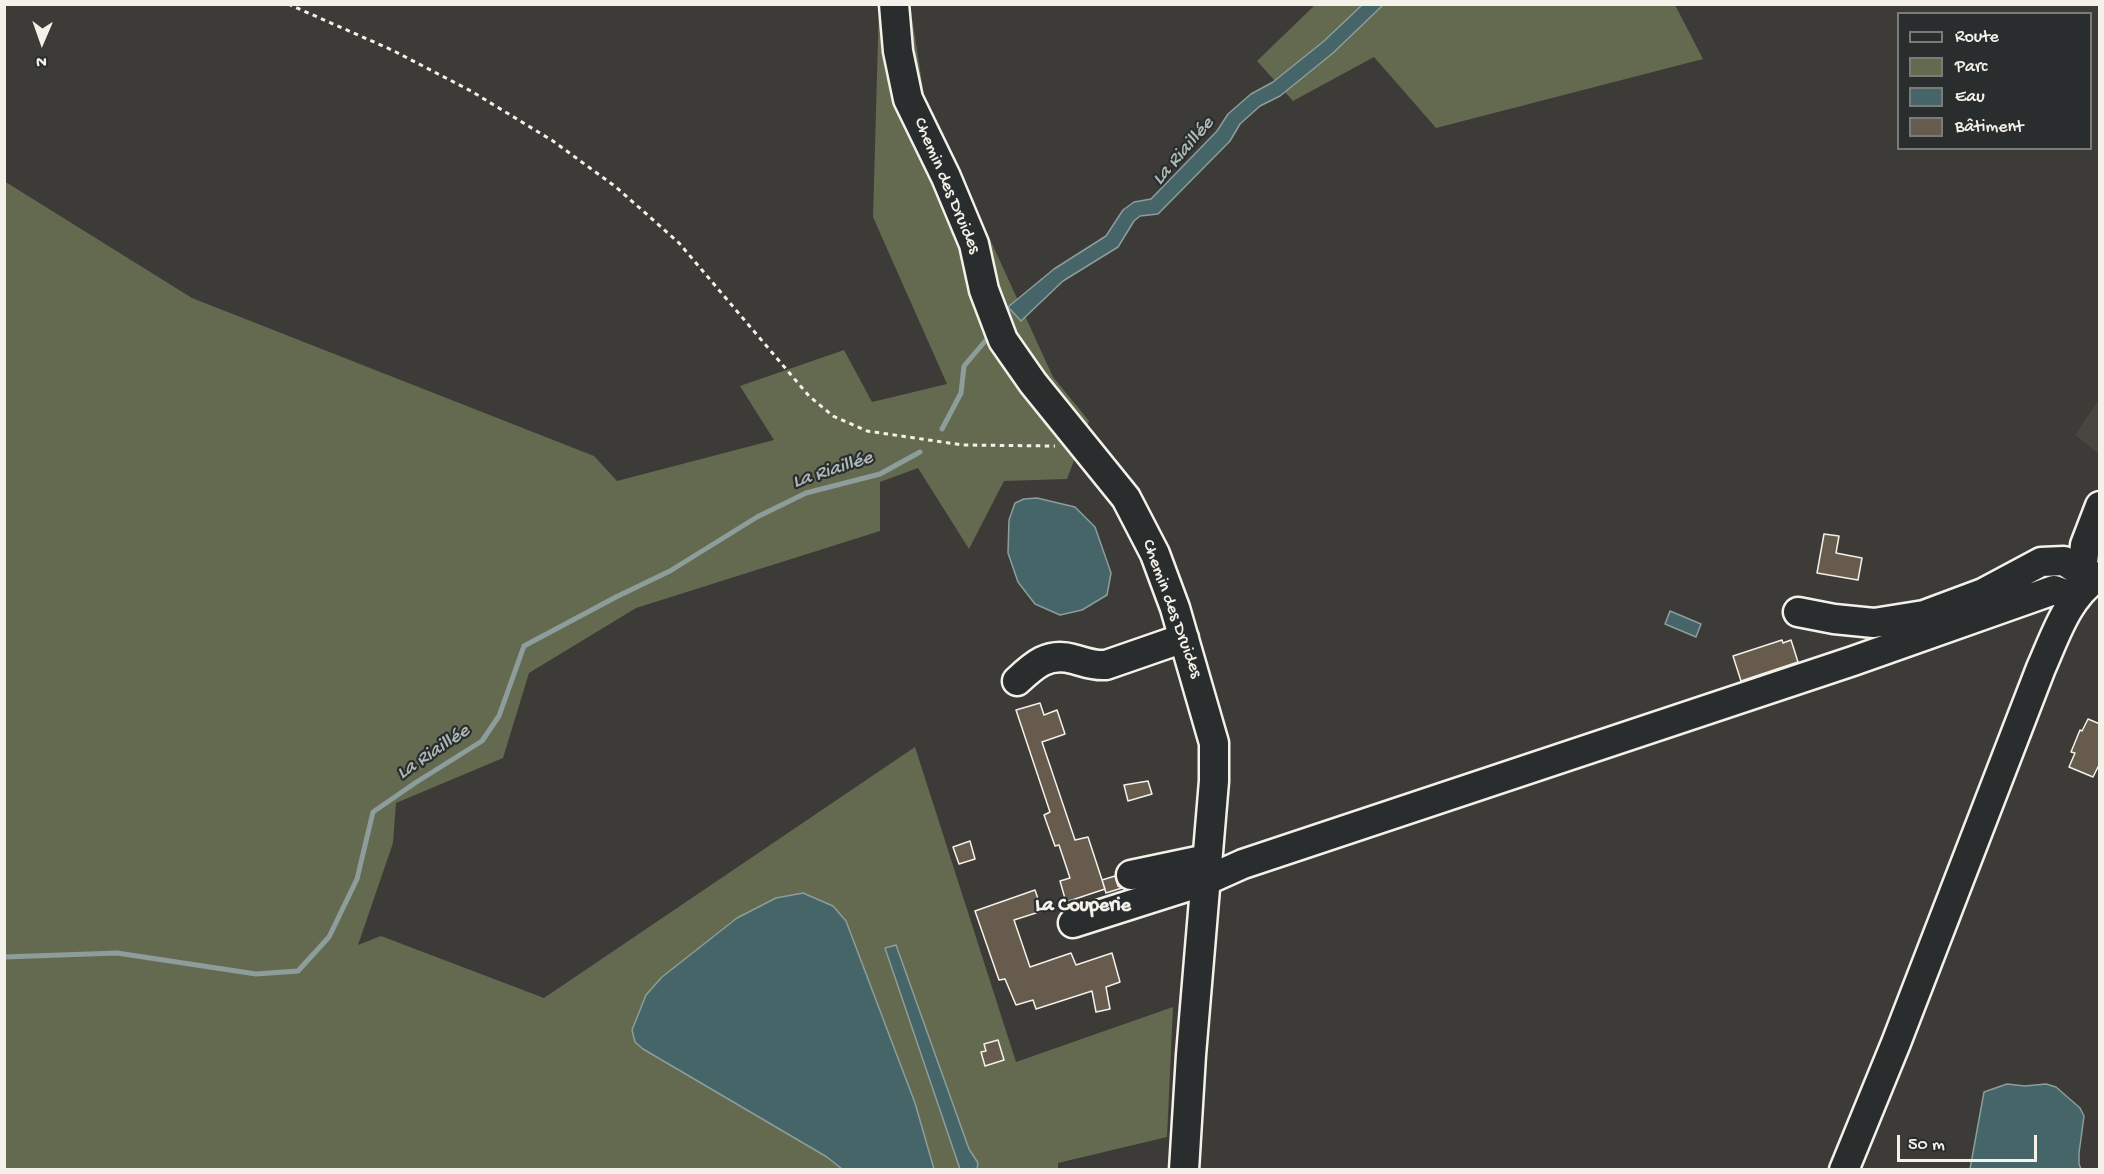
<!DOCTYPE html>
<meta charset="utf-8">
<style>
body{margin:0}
#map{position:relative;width:2104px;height:1174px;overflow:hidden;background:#3c3b38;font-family:"Gochi Hand",sans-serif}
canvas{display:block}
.frame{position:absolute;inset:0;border:6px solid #f4f1e8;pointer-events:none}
.legend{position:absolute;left:1897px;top:12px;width:195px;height:138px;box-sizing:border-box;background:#2a2d2e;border:2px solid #7b7b78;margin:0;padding:8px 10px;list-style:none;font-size:18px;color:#f4f1e8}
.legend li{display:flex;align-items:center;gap:12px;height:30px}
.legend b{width:30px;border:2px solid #7b7b78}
.north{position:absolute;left:12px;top:12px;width:60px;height:60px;-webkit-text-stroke:4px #2a2d2e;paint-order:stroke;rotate:182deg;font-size:16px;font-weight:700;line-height:24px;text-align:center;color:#f4f1e8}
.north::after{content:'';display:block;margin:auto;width:21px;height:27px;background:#f4f1e8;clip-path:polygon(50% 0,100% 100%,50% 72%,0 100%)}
.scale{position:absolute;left:1897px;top:1135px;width:140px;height:27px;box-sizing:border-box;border:3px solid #f4f1e8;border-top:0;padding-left:8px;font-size:18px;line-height:21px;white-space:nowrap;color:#f4f1e8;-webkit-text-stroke:4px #2a2d2e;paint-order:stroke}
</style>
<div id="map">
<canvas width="2104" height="1174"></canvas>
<div class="frame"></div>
<ul class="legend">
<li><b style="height:8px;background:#2a2d2e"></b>Route</li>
<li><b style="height:16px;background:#646a50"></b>Parc</li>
<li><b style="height:16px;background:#466568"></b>Eau</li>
<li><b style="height:16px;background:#675b4e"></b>Bâtiment</li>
</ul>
<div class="north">N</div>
<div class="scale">50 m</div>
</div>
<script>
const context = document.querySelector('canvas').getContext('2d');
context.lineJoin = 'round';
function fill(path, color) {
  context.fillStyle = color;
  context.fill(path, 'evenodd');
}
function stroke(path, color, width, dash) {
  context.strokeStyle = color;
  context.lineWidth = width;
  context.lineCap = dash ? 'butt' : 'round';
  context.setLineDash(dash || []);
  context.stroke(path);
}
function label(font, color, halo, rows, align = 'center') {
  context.font = font + ' "Gochi Hand",sans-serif';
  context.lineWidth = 4.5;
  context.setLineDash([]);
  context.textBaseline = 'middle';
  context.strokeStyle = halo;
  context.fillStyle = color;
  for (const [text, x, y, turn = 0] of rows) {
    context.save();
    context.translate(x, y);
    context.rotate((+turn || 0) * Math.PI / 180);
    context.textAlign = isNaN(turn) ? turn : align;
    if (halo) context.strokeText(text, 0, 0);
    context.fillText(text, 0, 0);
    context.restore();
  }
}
fill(new Path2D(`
 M2099,399v55l-24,-19z`), '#49453f');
fill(new Path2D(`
 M1316,4l359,1 28,54 -267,69 -62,-71 -81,44 -36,-40z
 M879,5h31l14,90 129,282 36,44 -22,58 -63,2 -35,68 -51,-81 -38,14v49l-244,77 -107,65 -26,85 -107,45 -3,40 -35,102 23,-9 163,62 371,-251 101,315 157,-55 -6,130 -109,26v7l-1053,-1 -1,-988 188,117 402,158 23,25 157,-41 -34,-54 104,-36 28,52 75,-18 -74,-167z`), '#646a50');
const water = new Path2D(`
 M1362,5h21l-50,48 -53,43 -20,10 -20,18 -10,17 -72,73 -18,2 -6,5 -16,26 -55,34 -42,40 -13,-14 46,-38 52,-33 17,-26 11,-8 17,-3 66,-68 11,-17 23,-20 22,-12 51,-41z
 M1037,498l38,9 20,20 16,46 -4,22 -25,15 -22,5 -25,-11 -17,-22 -10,-29 1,-33 6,-17 9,-4z
 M1670,611l31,13 -5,13 -31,-13z
 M803,893l30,13 13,15 69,182 19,66h-92l-15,-12 -184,-108 -8,-7 -3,-12 14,-35 16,-18 75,-59 39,-20z
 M896,945l73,204 9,14 -1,6h-17l-75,-221z
 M2007,1084l18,2 21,-2 10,3 24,21 4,8 -5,37v11l2,5h-111l14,-77z`);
fill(water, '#466568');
stroke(water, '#8c9d9b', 1.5);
stroke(new Path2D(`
 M942,429l19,-36 3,-27 23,-27
 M4,957l113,-4 139,21 42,-3 31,-34 28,-58 16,-67 42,-29 67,-42 17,-25 25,-70 92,-49 54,-26 87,-54 49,-24 74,-19 40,-22`), '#8c9d9b', 5);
const building = new Path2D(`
 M1824,534l15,2 -3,17 26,5 -4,22 -41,-7z
 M1782,640l1,3 8,-3 7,22 -57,19 -8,-25z
 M1040,703l4,12 13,-5 8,24 -23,8 33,98 13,-3 17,52 -39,13 -6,-21 10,-3 -11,-33 -4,1 -11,-31 6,-3 -34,-102z
 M2088,719l12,5v39l-7,14 -24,-10 6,-14 -4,-1 9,-22 2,1z
 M1148,781l4,13 -24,7 -4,-16z
 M970,841l5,18 -16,5 -6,-17z
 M1115,876l3,10 4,2 -16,5 -4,-13z
 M1035,890l7,21 -28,9 16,47 41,-14 5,12 36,-12 8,29 -14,5 4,22 -14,3 -4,-21 -56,18 -3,-9 -17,5 -11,-26 -6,1 -24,-69z
 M998,1040l6,20 -19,6 -4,-14 5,-1 -2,-7z`);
fill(building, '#675b4e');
stroke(building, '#f4f1e8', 1.5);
const minor = new Path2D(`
 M894,4l4,47 10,48 38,78 28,67 10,46 19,50 30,43 93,115 29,56 20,54 39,135v38l-23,274 -7,115
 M2082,572l3,-27 15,-39
 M1798,612l36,7 40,4 50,-8 59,-22 58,-31 23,-1 29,19
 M1017,681c17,-16 31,-29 56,-22 12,3 20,7 33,6l78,-27
 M1131,875l76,-16
 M1073,923l132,-42 38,-17 610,-203 201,-71 22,8
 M1844,1170l52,-127 145,-375c14,-31 27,-74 59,-92`);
stroke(minor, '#f4f1e8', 33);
stroke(new Path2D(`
 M288,4l104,46 79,41 82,50 63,46 63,56 130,153 24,20 34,15 96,14 92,1`), '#f4f1e8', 3, [4.5, 4.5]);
stroke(minor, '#2a2d2e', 28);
label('18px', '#f4f1e8', '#2a2d2e', [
 ["Chemin des Druides",946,186,67],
 ["Chemin des Druides",1171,609,70]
]);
label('italic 20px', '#aeb9b5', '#2a2d2e', [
 ["La Riaillée",1184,152,-49],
 ["La Riaillée",833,471,-18],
 ["La Riaillée",434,753,-34]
]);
label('bold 20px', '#f4f1e8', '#2a2d2e', [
 ["La Couperie",1083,907]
]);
</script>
